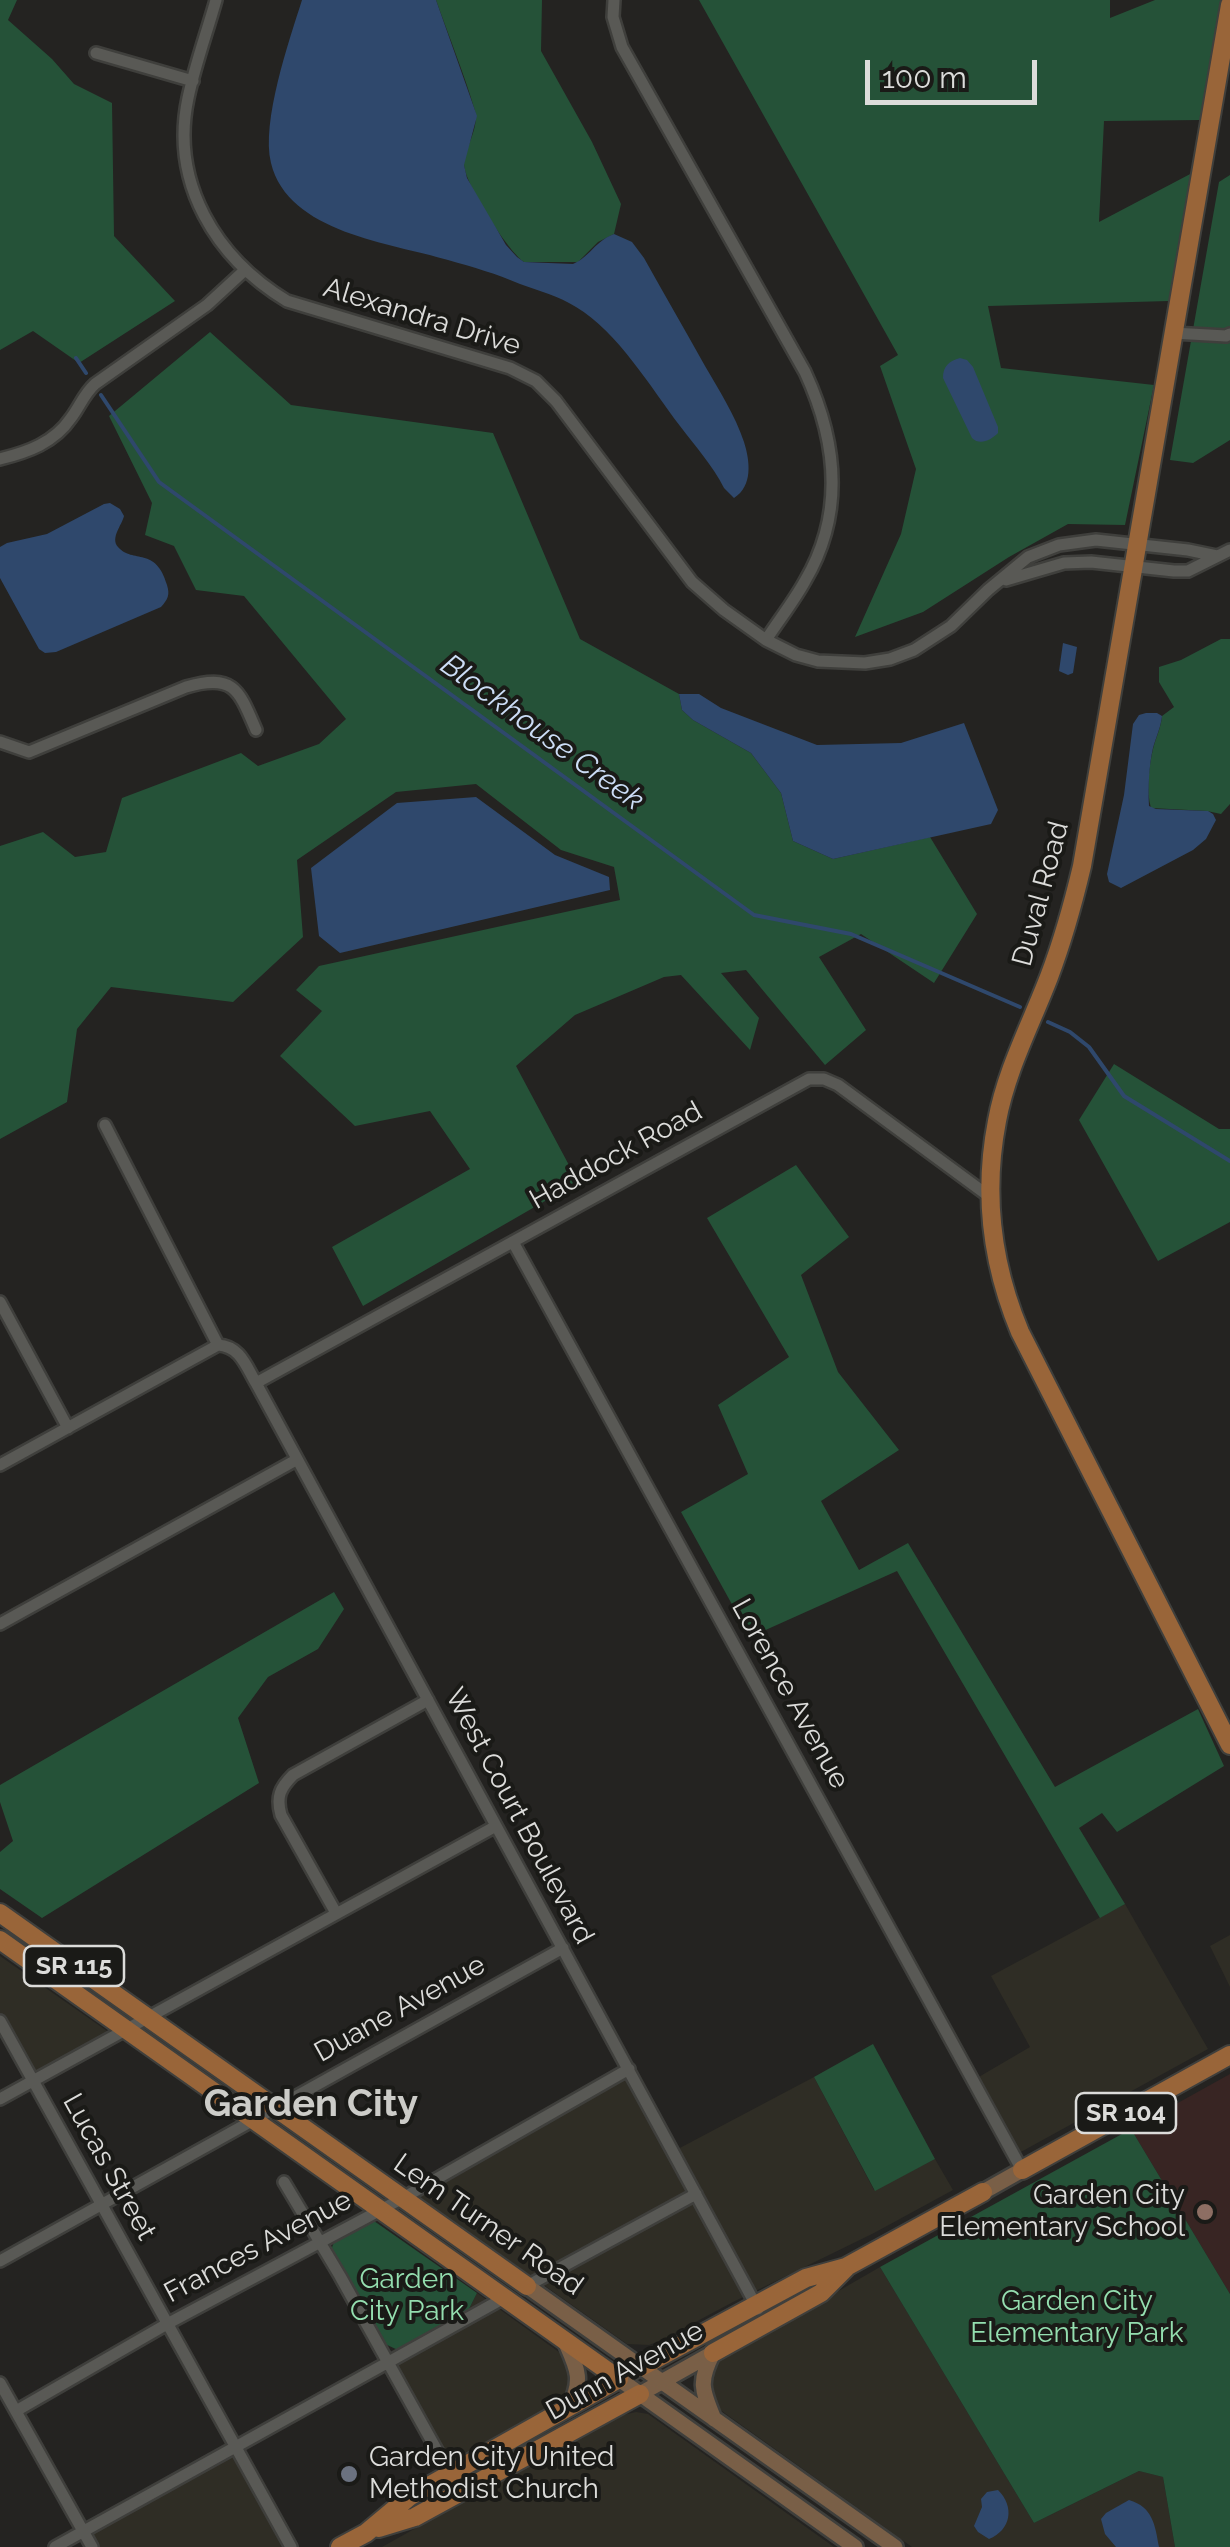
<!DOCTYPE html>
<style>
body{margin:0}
#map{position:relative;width:1230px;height:2547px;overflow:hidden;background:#242321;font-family:Raleway,sans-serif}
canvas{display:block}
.scale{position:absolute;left:865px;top:60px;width:172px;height:45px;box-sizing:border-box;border:5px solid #dcdcda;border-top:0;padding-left:12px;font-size:30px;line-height:35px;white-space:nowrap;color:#dcdcda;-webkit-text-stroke:8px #1a1a17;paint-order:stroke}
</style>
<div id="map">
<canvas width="1230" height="2547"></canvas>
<div class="scale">100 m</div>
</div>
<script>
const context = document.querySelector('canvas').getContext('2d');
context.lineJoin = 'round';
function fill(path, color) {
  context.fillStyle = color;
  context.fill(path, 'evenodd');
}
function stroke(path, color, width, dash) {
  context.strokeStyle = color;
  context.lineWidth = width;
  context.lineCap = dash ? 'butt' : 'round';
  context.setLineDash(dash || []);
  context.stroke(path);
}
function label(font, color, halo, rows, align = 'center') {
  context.font = font + ' Raleway,sans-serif';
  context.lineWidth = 8;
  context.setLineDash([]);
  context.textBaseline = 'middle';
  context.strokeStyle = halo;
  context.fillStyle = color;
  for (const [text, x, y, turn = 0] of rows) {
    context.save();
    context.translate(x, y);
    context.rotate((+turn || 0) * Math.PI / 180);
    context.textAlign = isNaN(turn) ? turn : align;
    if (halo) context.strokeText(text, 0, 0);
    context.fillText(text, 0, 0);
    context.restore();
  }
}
fill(new Path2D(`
 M1125,1904l83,145 -189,104 -42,-75 53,-31 -39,-71z
 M1230,1935v52l-20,-41z
 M0,1956l110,77 -82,46 -28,-50z
 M630,2063l46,87 138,-73 60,113 61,-31 18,31 -79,43 -141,69 -73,39 -11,4 -22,-1 -220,-156z
 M880,2267l154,256 105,-52 24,6 12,70h-263l-193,-138 -6,-7 -6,-23 7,-16z
 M477,2293l86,62 10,21 -4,19 -9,9 -118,67 -58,-99 16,-21 67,-38z
 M636,2412l12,2 186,133h-452l232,-130z
 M241,2449l56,98h-211l-6,-10z`), '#2f2d25');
fill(new Path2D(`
 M1230,2074v220l-99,-165z`), '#382523');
fill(new Path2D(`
 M0,0h17l-9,20 44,39 22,25 38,19 2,133 61,65 -96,62 -46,-32 -33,19z
 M436,0h106l-1,51 51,91 29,62 -7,30 -16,8 -20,20h-54c-16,-11 -61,-80 -60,-99 2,-17 15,-35 11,-52 -11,-38 -26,-74 -39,-111z
 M699,0h411v18l45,-18h66l-20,120 -97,1 -5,101 95,-50 -25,129 -181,5 13,62 153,17 -29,140 -57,-1 -59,33 -86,55 -68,25 46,-103 15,-65 -36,-103 18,-11z
 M1230,175v265l-37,23 -23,-3 49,-278z
 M210,332l81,73 202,28 87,206 99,55 3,16 11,10 58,33 30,40 12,48 40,18 97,-22 47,77 -43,69 -73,-49 -42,23 47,73 -41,35 -79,-95 -25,3 38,45 -9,32 -69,-75 -17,2 -89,38 -59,51 62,116 -215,124 -31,-59 138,-78 -40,-58 -75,15 -75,-70 42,-45 -26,-21 23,-24 301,-66 -6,-33 -53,-17 -85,-66 -80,8 -99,68 6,77 -70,65 -122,-15 -34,42 -10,73 -67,37v-293l43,-14 32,25 31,-5 16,-54 119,-45 17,13 61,-22 27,-25 -102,-123 -48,-6 -22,-44 -29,-11 7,-32 -43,-87z
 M1221,639h9v165l-9,10 -14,-3 -56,-3c-5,-16 -2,-42 2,-59 3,-12 8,-21 9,-33l12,-9 -15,-25v-15l22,-7z
 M1114,1064l105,65h11v93l-72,39 -79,-141z
 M796,1165l53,72 -48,38 37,97 61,78 -78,51 38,69 49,-27 147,244 143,-78 26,57 -107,66 -15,-19 -23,15 46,76 -25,14 -203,-347 -147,66 -69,-125 67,-38 -30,-69 71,-48 -82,-139z
 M334,1592l10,17 -26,40 -50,28 -30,41 21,65 -217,135 -42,-29v-37l13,-11 -13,-39v-17z
 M873,2044l62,115 -60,32 -61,-114z
 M1131,2129l99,165v253h-55l-12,-70 -24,-6 -105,52 -154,-256z
 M374,2221l103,72 -10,20 -67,38 -15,-7 -55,-92 5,-12z`), '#255238');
fill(new Path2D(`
 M302,0h134l41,116 -13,49 3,13 39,67 11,12 7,5 49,2c17,-7 22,-23 41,-30l18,8 12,16c20,36 41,72 61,108 14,24 30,49 39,76 6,19 9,44 -10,56l-10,-10c-11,-22 -29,-42 -44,-62 -29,-38 -62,-94 -104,-119 -17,-11 -37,-16 -56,-23 -23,-10 -47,-17 -72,-24 -57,-17 -160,-27 -177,-97 -10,-41 18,-122 31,-163z
 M960,358l7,2 6,7 25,60v6c-7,7 -18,13 -26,5l-29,-60c0,-12 6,-17 17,-20z
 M110,503l10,6 4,7c-2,9 -14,22 -6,31 15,17 38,-1 49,38 3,10 1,14 -6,22l-105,45 -11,1 -6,-4 -39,-71v-31l7,-4 40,-9 57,-30z
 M1063,643l14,4 -4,26 -5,2 -9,-4z
 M679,694h20l22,14 96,37 84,-2 63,-20 34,87 -7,14 -158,35 -40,-18 -12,-48 -30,-40 -58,-33 -11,-10z
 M1146,713h11l5,3c-1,11 -6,21 -9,32 -4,17 -5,40 -4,58l7,3 52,2 5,3 3,6 -10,19 -13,11 -72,38 -12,-6 -2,-8 17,-79 9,-71 6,-9z
 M476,797l79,58 54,22 1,13 -270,63 -21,-17 -8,-68 86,-65z
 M998,2490c17,17 13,40 -9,49l-11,-7 -4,-6 8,-19 -1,-8 6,-7z
 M1129,2500c24,7 26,25 30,47h-43l-11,-13 -4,-15 5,-6z`), '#2f486c');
stroke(new Path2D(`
 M76,358l10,15
 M101,395l58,87 595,433 97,19 169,73
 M1048,1022l22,10 19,15 35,49 106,65`), '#2f486c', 4);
const street = new Path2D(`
 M216,0c-9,32 -21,65 -28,98 -18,85 28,160 99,203l223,67 26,13 20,20 136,181 32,28 42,30 30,15 22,6 47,2 25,-4 24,-9 37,-24 37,-36 40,-33 31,-12 37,-5 92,10 29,6
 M614,0l-1,17 9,30 183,325c32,69 40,141 0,209 -11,20 -26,39 -39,59
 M96,53l97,28
 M1173,333l53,3 4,-2
 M0,459c28,-7 54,-16 71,-41 9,-12 13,-24 24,-34l112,-79 38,-35
 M1006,580l58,-17 27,-1 83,9h14l42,-21
 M0,742l29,10 157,-65c48,-14 53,3 70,43
 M105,1125l113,220
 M513,1242l509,928
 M0,1302l68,126
 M218,1345c22,1 28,21 38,38l502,926
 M256,1383l553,-304h15l14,6 152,112
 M0,1465l218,-120
 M0,1624l296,-164
 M336,1913l-55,-98c-5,-18 -1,-27 12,-40l135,-75
 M0,2021l291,526
 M0,2099l496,-273
 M284,2182l56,94 110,198
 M0,2261l563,-313
 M527,2286l169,-92
 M0,2383l92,164
 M16,2411l151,-87 236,-126 226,-129
 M55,2547l449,-249`);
const secondary = new Path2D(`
 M983,2192l39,-22
 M527,2286l368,261
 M565,2341c12,27 19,38 4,67
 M713,2353c-15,29 -11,37 1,66
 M641,2367l-22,12 236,168
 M640,2394l73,-41`);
const primary = new Path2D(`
 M1230,5l-148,861c-9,38 -19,74 -33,111 -18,47 -43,94 -52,144 -14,72 -5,144 23,211l210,413
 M0,1913l527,373
 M0,1940l619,439 -210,118 -43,36 -26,14
 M1022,2170l208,-115
 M713,2353l108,-60 25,-25
 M641,2367l165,-89 40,-11 137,-75
 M379,2528l36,-11 225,-123`);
stroke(street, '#3f3f3c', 16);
stroke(secondary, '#3f3f3c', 20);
stroke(primary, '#3f3f3c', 22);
stroke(street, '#595955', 11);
stroke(secondary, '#795f47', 15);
stroke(primary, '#996539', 18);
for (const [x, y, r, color] of [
 [1205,2212,10,"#8d6e63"],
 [349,2474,10,"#6b7280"]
]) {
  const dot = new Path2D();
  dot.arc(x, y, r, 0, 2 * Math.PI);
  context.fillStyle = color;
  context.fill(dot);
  stroke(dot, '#1a1a17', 4);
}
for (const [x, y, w] of [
 [74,1966,100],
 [1126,2113,100]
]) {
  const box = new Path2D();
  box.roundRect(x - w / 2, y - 20, w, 40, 8);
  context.fillStyle = '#1a1a17';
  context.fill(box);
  stroke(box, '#dcdcda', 2.5);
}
label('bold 25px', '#dcdcda', null, [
 ["SR 115",74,1966],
 ["SR 104",1126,2113]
]);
label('28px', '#dcdcda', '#1a1a17', [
 ["Alexandra Drive",422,317,17],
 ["Duval Road",1041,894,-75],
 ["Haddock Road",616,1156,-29],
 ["Lorence Avenue",790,1694,61],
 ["West Court Boulevard",519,1816,62],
 ["Duane Avenue",400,2009,-29],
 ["Lucas Street",109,2167,61],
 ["Lem Turner Road",488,2225,35],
 ["Frances Avenue",258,2247,-28],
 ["Dunn Avenue",625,2371,-29]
]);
label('28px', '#dcdcda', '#1a1a17', [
 ["Garden City",1185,2196],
 ["Elementary School",1185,2228],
 ["Garden City United",369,2458,"left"],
 ["Methodist Church",369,2490,"left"]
], 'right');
label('28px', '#94deaf', '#1a1a17', [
 ["Garden",407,2280],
 ["City Park",407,2312],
 ["Garden City",1077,2302],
 ["Elementary Park",1077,2334]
]);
label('italic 30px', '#ccddf6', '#1a1a17', [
 ["Blockhouse Creek",542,733,36]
]);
label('bold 38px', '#ccccc8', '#1a1a17', [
 ["Garden City",311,2105]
]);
</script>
